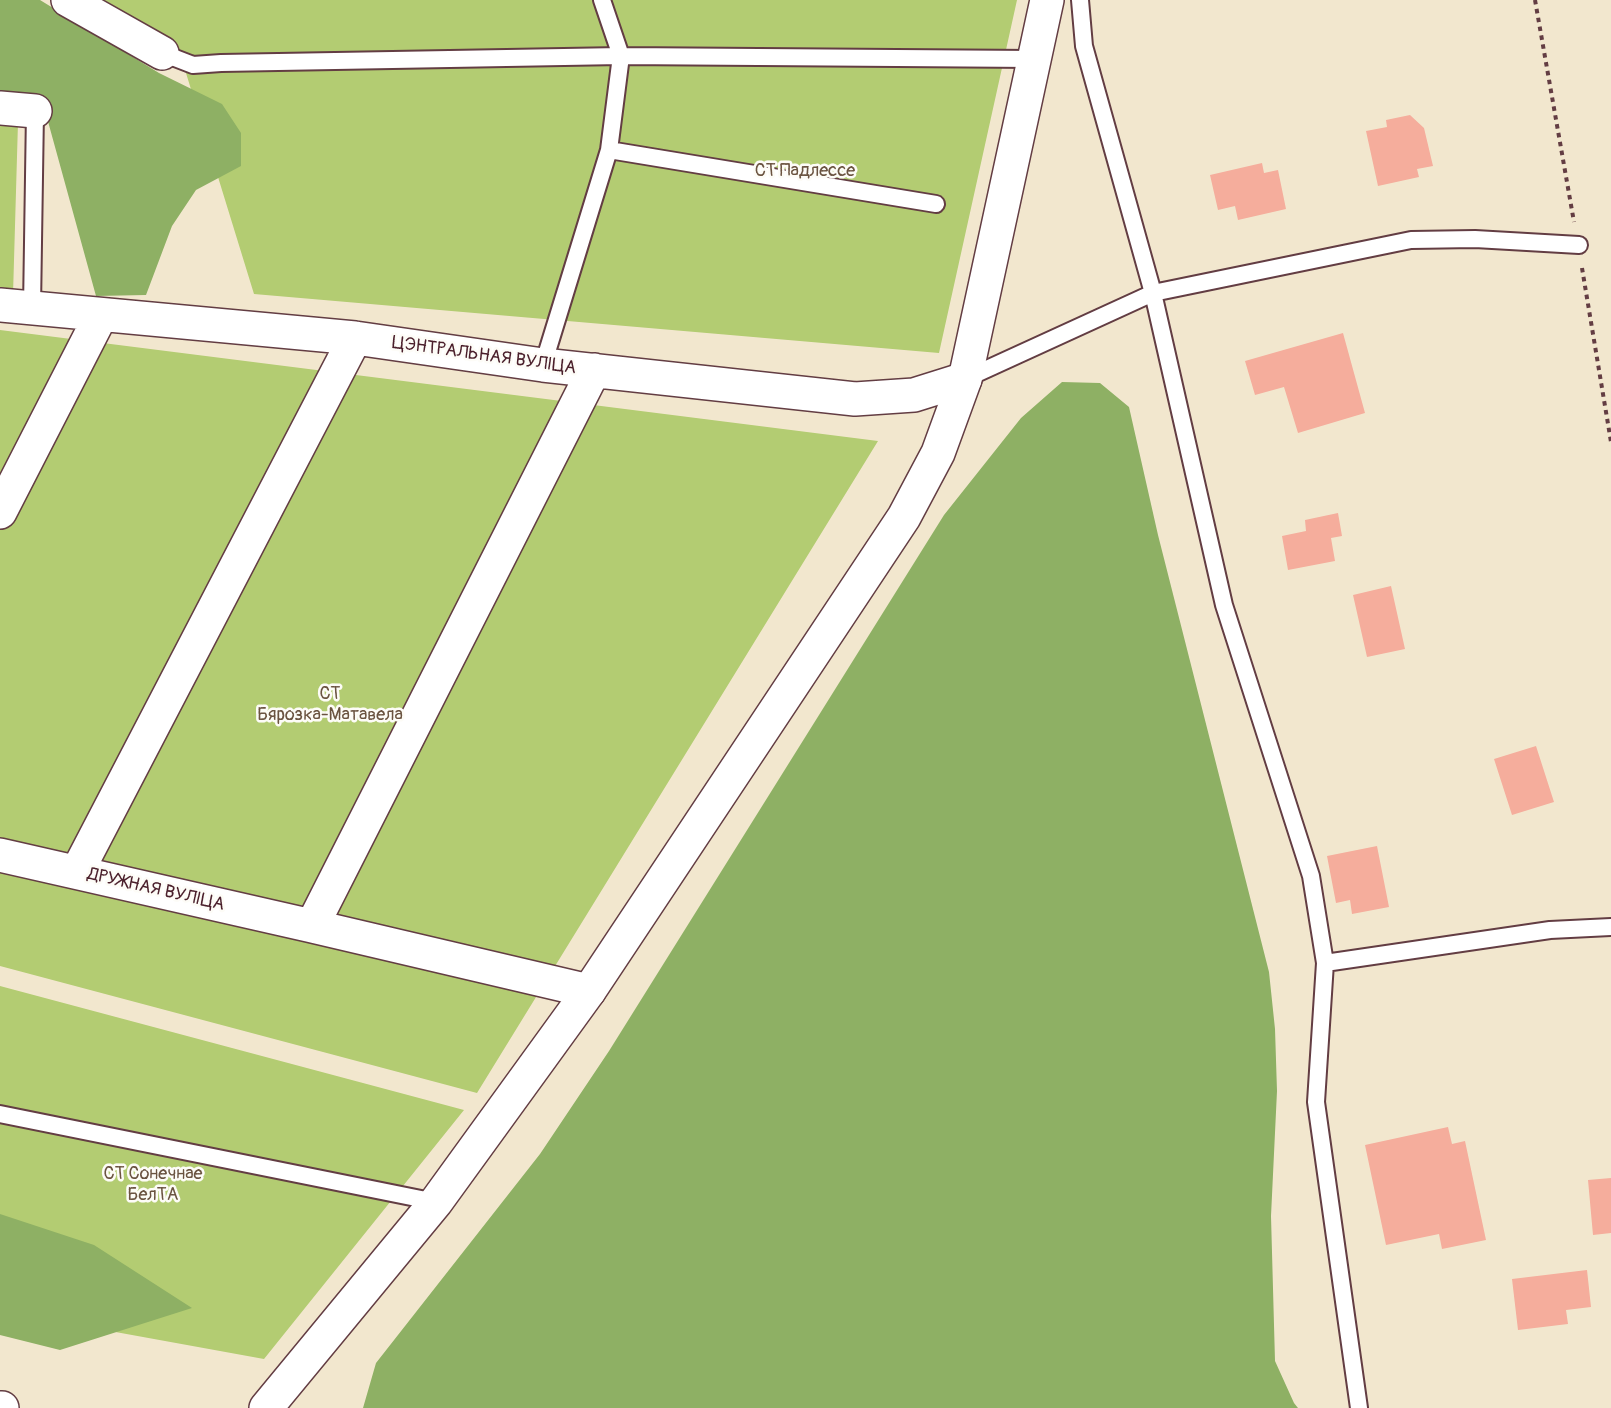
<!DOCTYPE html>
<meta charset="utf-8">
<style>
body{margin:0}
canvas{display:block;background:#f2e7ce}
</style>
<canvas width="1611" height="1408"></canvas>
<script>
const context = document.querySelector('canvas').getContext('2d');
context.lineJoin = 'round';
function fill(path, color) {
  context.fillStyle = color;
  context.fill(path, 'evenodd');
}
function stroke(path, color, width, dash) {
  context.strokeStyle = color;
  context.lineWidth = width;
  context.lineCap = dash ? 'butt' : 'round';
  context.setLineDash(dash || []);
  context.stroke(path);
}
function label(font, color, halo, rows, align = 'center') {
  context.font = font + ' Pangolin,sans-serif';
  context.lineWidth = 5;
  context.setLineDash([]);
  context.textBaseline = 'middle';
  context.strokeStyle = halo;
  context.fillStyle = color;
  for (const [text, x, y, turn = 0] of rows) {
    context.save();
    context.translate(x, y);
    context.rotate((+turn || 0) * Math.PI / 180);
    context.textAlign = isNaN(turn) ? turn : align;
    if (halo) context.strokeText(text, 0, 0);
    context.fillText(text, 0, 0);
    context.restore();
  }
}
fill(new Path2D(`
 M91,0h926l-78,353 -685,-59 -76,-247z
 M0,121l18,1 -5,173 -13,-1z
 M0,330l878,111 -401,652 -477,-127z
 M0,986l464,124 -200,249 -264,-48z`), '#b3cc72');
fill(new Path2D(`
 M0,0h40l119,73 63,31 19,29v33l-45,24 -24,36 -26,69 -50,1 -55,-200 -41,-1z
 M1062,382l38,1 29,24 29,128 111,437 6,57 2,62 -6,125 4,145 19,42 4,5h-935l13,-45 164,-209 69,-103 335,-536 77,-97z
 M0,1214l94,31 98,63 -132,42 -60,-15z`), '#8eb064');
fill(new Path2D(`
 M1410,115l14,13 9,38 -16,3 2,8 -41,9 -12,-55 21,-4 -1,-7z
 M1262,163l2,10 14,-3 8,39 -48,11 -3,-14 -17,4 -8,-35z
 M1343,333l22,80 -67,20 -14,-46 -29,8 -10,-34z
 M1338,513l4,23 -11,2 4,23 -47,9 -6,-34 24,-5 -1,-11z
 M1391,586l14,63 -38,8 -14,-62z
 M1536,746l18,56 -42,13 -18,-56z
 M1377,846l12,61 -37,7 -2,-14 -14,3 -9,-47z
 M1448,1127l4,17 13,-3 21,99 -44,9 -3,-15 -53,11 -21,-100z
 M1611,1178v55l-18,2 -5,-55z
 M1587,1270l4,37 -25,3 2,14 -50,6 -6,-51z`), '#f5ad9c');
const service = new Path2D(`
 M1080,0l4,46 69,247 71,312 87,271 14,87 -9,139 43,306
 M162,53l31,12 28,-2 400,-7 -19,-56
 M609,150l12,-94 413,3
 M32,308l3,-197
 M543,365l66,-215 327,54
 M965,379l188,-86 258,-53 64,-1 104,6
 M1325,963l225,-33 61,-3
 M0,1114l436,88`);
const minor = new Path2D(`
 M68,0l94,53
 M0,108l35,3
 M0,305l355,33 188,27 312,34 59,-4 51,-16
 M0,512l101,-197
 M0,855l312,71
 M77,872l278,-534
 M589,991l-277,-65 282,-556
 M0,1408h2`);
const tertiary = new Path2D(`
 M266,1408l170,-206 153,-211 315,-474 34,-64 27,-74 82,-379`);
stroke(service, '#633d43', 20);
stroke(minor, '#633d43', 36);
stroke(tertiary, '#633d43', 36);
stroke(new Path2D(`
 M1535,0l39,222
 M1582,268l29,174`), '#633d43', 4, [4.5, 4.5]);
stroke(service, '#fff', 16);
stroke(minor, '#fff', 33);
stroke(tertiary, '#fff', 33);
label('18px', '#6a5340', '#fdfcf7', [
 ["СТ Падлессе",805,171],
 ["СТ",330,694],
 ["Бярозка-Матавела",330,715],
 ["СТ Сонечнае",153,1174],
 ["БелТА",153,1195]
]);
label('18px', '#4a1f2b', '#fdfcf7', [
 ["ЦЭНТРАЛЬНАЯ ВУЛІЦА",484,356,8],
 ["ДРУЖНАЯ ВУЛІЦА",156,890,13]
]);
</script>
